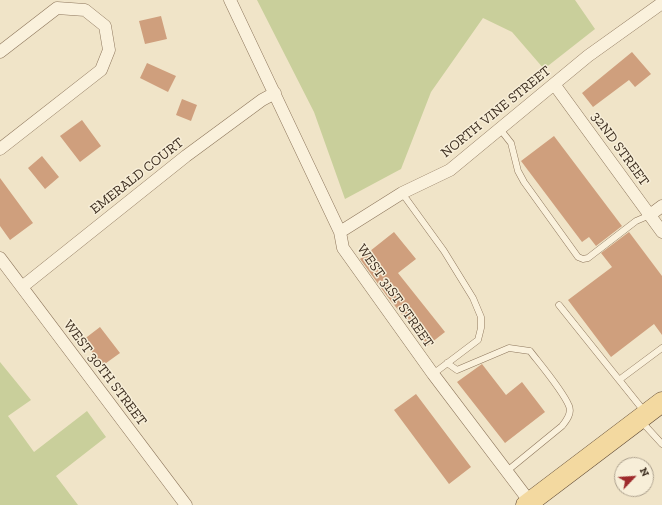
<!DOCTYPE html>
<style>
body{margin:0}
#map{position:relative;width:662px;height:505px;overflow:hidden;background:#f0e4c8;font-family:"Zilla Slab",serif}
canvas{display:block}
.north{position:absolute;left:614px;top:457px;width:40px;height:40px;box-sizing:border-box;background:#f7eed8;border:1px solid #ada18e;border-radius:50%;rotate:65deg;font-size:11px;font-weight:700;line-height:16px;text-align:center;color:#3d2e20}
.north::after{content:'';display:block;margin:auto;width:14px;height:18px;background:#9e2a2b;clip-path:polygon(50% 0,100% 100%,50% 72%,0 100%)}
</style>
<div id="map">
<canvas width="662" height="505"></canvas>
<div class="north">N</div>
</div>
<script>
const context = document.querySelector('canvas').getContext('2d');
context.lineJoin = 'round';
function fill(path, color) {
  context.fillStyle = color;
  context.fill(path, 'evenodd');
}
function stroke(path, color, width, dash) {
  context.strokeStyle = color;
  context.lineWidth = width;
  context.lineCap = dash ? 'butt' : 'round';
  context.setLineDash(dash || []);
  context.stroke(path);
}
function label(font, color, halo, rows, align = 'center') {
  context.font = font + ' "Zilla Slab",serif';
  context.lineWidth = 3;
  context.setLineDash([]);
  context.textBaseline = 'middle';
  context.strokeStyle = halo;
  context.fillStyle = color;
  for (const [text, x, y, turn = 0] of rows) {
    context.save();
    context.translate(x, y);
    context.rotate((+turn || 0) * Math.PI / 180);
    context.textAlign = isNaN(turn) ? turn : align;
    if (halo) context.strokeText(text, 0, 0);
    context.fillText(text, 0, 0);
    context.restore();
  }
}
fill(new Path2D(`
 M257,0h318l20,29 -51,40 -32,-37 -29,-14 -52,74 -30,77 -56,30 -31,-87z
 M0,362l31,38 -23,16 26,36 53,-41 19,26 -50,39 22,29h-78z`), '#c9cf9b');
fill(new Path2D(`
 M161,16l6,23 -22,5 -6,-23z
 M632,52l19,22 -16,13 -6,-7 -36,27 -11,-14z
 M147,63l29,13 -8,16 -28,-14z
 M182,99l15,6 -6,16 -15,-6z
 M82,120l19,26 -21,16 -20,-26z
 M554,136l68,90 -26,20 -7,-9 -7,5 -61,-81z
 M42,156l17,21 -14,12 -17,-21z
 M0,178l33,45 -23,17 -10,-14z
 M394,232l22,27 -18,14 47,59 -18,14 -40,-50 -27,-37z
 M629,232l33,44v59l-8,-11 -43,33 -43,-57 44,-33 -11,-14z
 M100,327l20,26 -18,13 -19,-26z
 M482,364l24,31 16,-13 23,30 -40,31 -48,-61z
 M416,394l55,73 -22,17 -55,-74z`), '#cf9f7d');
const service = new Path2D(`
 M500,129l11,14 7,28 6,11 54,75 5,2 5,-1 48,-37 14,-6
 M402,193l42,58 29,47 8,19v11l-3,12 -45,34
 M559,305l85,106
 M447,363l10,7 52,-22 21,3c10,13 33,40 39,55 3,7 -2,14 -7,20l-55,45
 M619,380l43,-32
 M641,421l21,23`);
const minor = new Path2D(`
 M230,0l110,232 3,16 90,126 97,128
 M0,52l57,-44 28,2 20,16 4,24 -8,20 -101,79
 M554,84l108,148
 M650,215l12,-9
 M340,232l62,-39 48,-23 138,-114 74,-53
 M0,258l186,247
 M22,287l164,-131 76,-56 13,-7`);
const primary = new Path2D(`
 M526,505l136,-103`);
stroke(service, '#8d765c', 7);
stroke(minor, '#8d765c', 13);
stroke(primary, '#5b4430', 21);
stroke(service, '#faf1dc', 6);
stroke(minor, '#faf1dc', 12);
stroke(primary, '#f3d9a0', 20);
label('14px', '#3d2e20', '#f7eed8', [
 ["NORTH VINE STREET",496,112,-39],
 ["32ND STREET",620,149,54],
 ["EMERALD COURT",137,176,-38],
 ["WEST 31ST STREET",395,296,55],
 ["WEST 30TH STREET",105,373,53]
]);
</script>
